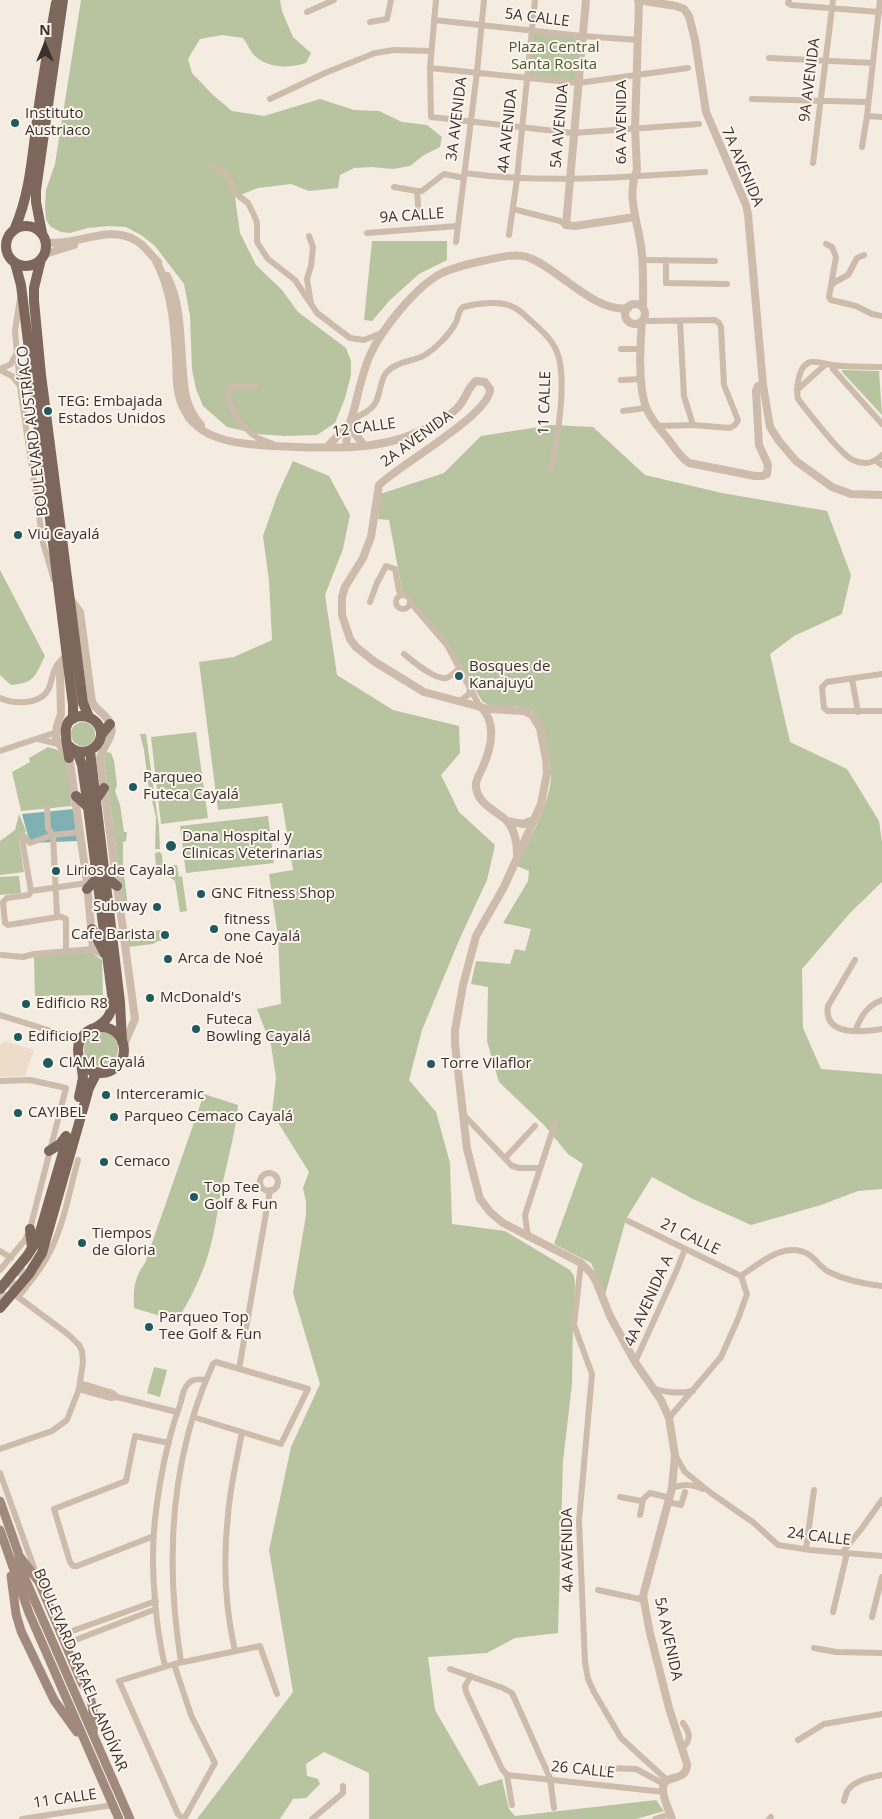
<!DOCTYPE html>
<meta charset="utf-8">
<style>
body{margin:0}
#map{position:relative;width:882px;height:1819px;overflow:hidden;background:#f4ebe1;font-family:"Open Sans",sans-serif}
canvas{display:block}
.north{position:absolute;left:20px;top:20px;width:50px;height:50px;-webkit-text-stroke:4px #fbf5ee;paint-order:stroke;rotate:0deg;font-size:14px;font-weight:700;line-height:20px;text-align:center;color:#3b302b}
.north::after{content:'';display:block;margin:auto;width:18px;height:22px;background:#3b302b;clip-path:polygon(50% 0,100% 100%,50% 72%,0 100%)}
</style>
<div id="map">
<canvas width="882" height="1819"></canvas>
<div class="north">N</div>
</div>
<script>
const context = document.querySelector('canvas').getContext('2d');
context.lineJoin = 'round';
function fill(path, color) {
  context.fillStyle = color;
  context.fill(path, 'evenodd');
}
function stroke(path, color, width, dash) {
  context.strokeStyle = color;
  context.lineWidth = width;
  context.lineCap = dash ? 'butt' : 'round';
  context.setLineDash(dash || []);
  context.stroke(path);
}
function label(font, color, halo, rows, align = 'center') {
  context.font = font + ' "Open Sans",sans-serif';
  context.lineWidth = 4;
  context.setLineDash([]);
  context.textBaseline = 'middle';
  context.strokeStyle = halo;
  context.fillStyle = color;
  for (const [text, x, y, turn = 0] of rows) {
    context.save();
    context.translate(x, y);
    context.rotate((+turn || 0) * Math.PI / 180);
    context.textAlign = isNaN(turn) ? turn : align;
    if (halo) context.strokeText(text, 0, 0);
    context.fillText(text, 0, 0);
    context.restore();
  }
}
fill(new Path2D(`
 M81,0h199l2,11 11,26 18,16 -5,10c-17,5 -38,6 -52,-8 -4,-4 -7,-12 -11,-17l-21,-3 -22,4 -12,20 4,14 21,22 19,16 32,5 56,-17 34,11 25,1 23,11 25,3 15,12 -2,10 -16,8 -14,11 -17,3 -22,-2 -17,1 -14,7 -2,13 -29,3 -18,-7 -33,4 -23,9 5,36 16,32 26,25 16,22 48,36 5,13v14l-6,23 -10,25 -18,12 -32,1 -28,-2 -30,-7 -24,-21 -7,-17 -4,-20 -2,-53 -6,-32 -29,-38 -14,-11 -15,-8 -18,-1 -20,2 -18,5 -9,-1 -10,-5 -5,-7 -1,-14 1,-16 9,-26z
 M531,30l51,6 -4,47 -51,-6z
 M372,241h75v19l-28,14 -29,26 -18,21 -8,-1z
 M842,370l37,1 3,44 -40,-43z
 M551,425l42,2 52,48 77,18 105,18 24,64 -9,39 -48,22 -24,18 20,88 57,27 32,52 3,21v40l-32,31 -48,56 1,59 18,41 61,5v115l-24,2 -37,14 -70,20 -58,-26 -41,-22 -26,42 -21,76 -14,-32 -37,-19 29,-80 -15,-10 -24,-29 -45,-43 -12,-41 1,-54 -17,-3 5,-23 34,3 5,-15 10,2 6,-22 -28,-6 25,-42 1,-10 -12,-5c11,-25 33,-62 34,-89 0,-11 -2,-21 -4,-31 -1,-12 -6,-26 -14,-35 -19,-10 -37,2 -51,-10l-39,-64 -41,-47 -13,-70 -11,-1 2,-25 64,-21 37,-37z
 M293,461l36,15 21,39 -7,34 -18,46 12,80 56,35 66,16 1,27 -19,22 18,37 36,33 -8,35 -27,58 -38,92 -13,50 27,32 14,51 2,61 53,7 65,39 4,6 1,8 -2,36 -1,64 -9,77 -5,172 -43,5 -28,15 -59,4 7,53 44,76 23,-7 7,30 6,7 141,-16 8,11 -28,8h-267v-46l-45,-21 -18,12 1,12 11,3 2,5 -14,14 -13,1 -13,20h-83l96,-127 -24,-142 22,-103 29,-63 -27,-91 13,-78v-13l-3,-14 6,-16 -37,-59 4,-35 -5,-33 -14,-36 24,-5 -3,-68 -9,-62 24,-4 -11,-67 -64,7 -19,-148 35,-5 38,-17 -3,-59 -6,-45 14,-40z
 M0,570l45,86c-10,20 -10,27 -34,29l-11,-10z
 M71 734a12 12 0 1 1 24 0a12 12 0 1 1-24 0Z
 M196,732l12,86 -47,6 -10,-87z
 M140,734h6l13,93 1,22h-5l1,-32 -8,-34 -4,-33z
 M48,747c5,2 11,2 14,7 8,11 8,38 10,52l-51,5 -9,-39 18,-10 -1,-4z
 M106,752l5,1 3,8 3,24 -2,6 5,14 4,27h3l-1,9 -3,1v25l5,40 -4,1 -20,-149z
 M19,814l7,17 -7,9 5,32 -24,3v-34l15,-11z
 M268,816l6,47 -88,10 -6,-47z
 M160,852l2,3 1,11 14,-1 2,12 3,-1 5,35 -7,1 -5,-31 -19,-13 -1,-15z
 M19,876l2,17 -21,2v-18z
 M162,930l2,10 -6,1 -5,3 -25,3 -1,-13z
 M91,952l11,8 1,35 -68,1 -1,-40z
 M84 1049a17 17 0 1 1 34 0a17 17 0 1 1-34 0Z
 M204,1094l34,11c-2,24 -8,45 -13,68 -6,24 -8,50 -15,75 -7,26 -19,50 -33,73l-43,-13c-1,-17 0,-31 11,-45z
 M154,1367l13,3 -7,27 -13,-4z`), '#b8c4a0');
fill(new Path2D(`
 M4,1041l30,9 -9,26 -25,1v-33h2z`), '#ecdcc8');
fill(new Path2D(`
 M74,809l3,32 -47,2 -8,-29z`), '#7fb0b2');
stroke(new Path2D(`
 M0,1300l29,-36`), '#cfc6bd', 10, [10, 5]);
stroke(new Path2D(`
 M436,0l-6,68 1,49 142,16 126,-9
 M789,0l-1,3 3,2 88,7
 M307,12l27,-12
 M434,20l148,16 56,4
 M370,22l17,-3 4,-19
 M769,58l104,5
 M430,68l148,15 110,-15
 M270,99l55,-26 50,-20 19,-3 37,1
 M752,99l116,3
 M867,116l15,1
 M862,147l5,-31 13,-116
 M813,163l20,-163
 M213,167l16,9 6,17 13,10 6,12 3,8v19l5,8 6,9 27,21 22,33 33,25 14,2 20,-8
 M464,173c80,11 161,4 241,-1
 M394,187l23,4h5l22,-17 20,4
 M417,191l2,27
 M513,209l47,12 6,4
 M367,233l91,-7
 M509,235l8,-56 18,-179
 M309,236l4,11 -2,19 -4,13 4,25
 M456,242l21,-170 7,-72
 M826,244l6,3 4,10 -7,40 2,3 25,6 16,8 10,2
 M643,260l72,1
 M666,260v23l61,1
 M831,286l4,-4 13,-7 9,-17 7,-3
 M20,298l-5,33 5,56 23,156 11,37
 M648,321l67,-1 4,3 2,4 3,58 14,35 -3,5 -5,3 -37,-3 -35,1
 M680,321l4,75 9,29
 M621,349h20
 M832,365l1,4 49,55
 M882,367c-18,-1 -37,1 -55,-3 -6,-1 -13,-4 -19,-1 -10,5 -12,26 -10,36 10,13 43,56 55,61 12,6 21,3 29,-5
 M0,369l11,-5 5,-10
 M0,370l12,6 8,10
 M621,380l20,-1
 M256,387h-24c-12,13 10,38 20,47 5,5 14,7 21,10
 M797,390l29,-26
 M623,411l23,-3
 M351,420c8,-4 18,-8 23,-15 7,-9 5,-23 12,-32 10,-12 27,-11 39,-18 11,-7 24,-20 30,-31 4,-6 2,-12 8,-17 14,-4 39,-7 52,1 6,3 10,8 15,12 10,9 22,19 27,32 11,27 0,89 -6,117
 M876,461l6,4
 M396 602a7 7 0 1 1 14 0a7 7 0 1 1-14 0Z
 M370,602l7,-19 9,-17 9,3 4,22 3,3
 M410,602l37,43 33,62
 M404,654c9,7 30,26 42,24 5,-1 10,-7 14,-10
 M882,674l-55,8 -5,5 2,21 4,3h54
 M852,679l6,33
 M0,698c12,6 36,7 46,-5 6,-7 5,-18 10,-26 1,-3 5,-6 7,-9
 M460,701l9,-7 1,-6
 M38,739l25,6
 M0,751l60,-20
 M31,891l-9,-52 2,-3 6,7 23,-8 -5,-7 -1,-21
 M58,917l-50,8 -3,-2 -2,-21 4,-4 22,-3 2,-4 56,-8
 M66,951v-32l-9,-4 -4,-80 27,-3
 M2,955l21,2 11,-3 59,-5
 M855,960l-27,46c-5,31 35,26 54,23
 M0,1015l80,25
 M855,1031c6,-14 11,-25 27,-31
 M0,1081l30,-1 36,8 -36,141 -5,11 -25,30
 M462,1113l50,53 7,2h20
 M505,1158l30,-32
 M260 1182a9 9 0 1 1 18 0a9 9 0 1 1-18 0Z
 M628,1221l113,55 6,18 -9,25 -17,38 -52,61
 M528,1237l-3,-22 31,-95
 M0,1251l11,7
 M581,1263l-7,62 18,49 -13,147 6,141 3,17 6,13 27,46 46,42
 M741,1276c19,-13 43,-35 67,-22 8,5 13,14 21,18 16,8 36,12 53,14
 M635,1362l41,-90 9,-23
 M239,1369l31,-179
 M80,1383l33,10 4,4
 M653,1388c13,5 25,6 40,3
 M79,1389l32,9 6,-1 60,15
 M0,1449l52,-18 15,-11 12,-31 4,-27 -1,-11 -3,-6 -10,-10 -51,-38c10,-12 20,-24 28,-38 17,-29 23,-67 32,-99
 M675,1455l10,17 26,21 43,30 24,22 32,5 72,6
 M0,1473l37,103
 M672,1488c12,-4 20,-4 31,1
 M620,1497l21,4 9,-8 20,5
 M668,1502l13,3 4,-13
 M640,1515l3,-15
 M154,1536l-77,30h-4l-3,-4 -16,-53 72,-28 9,-45 34,7
 M806,1549l8,-59
 M842,1553l20,-25 20,-28
 M598,1590l46,10
 M833,1612l14,-59
 M872,1617l10,-40
 M61,1635l95,-34
 M65,1644l91,-35
 M814,1648l22,4 46,1
 M235,1651c-10,-44 -12,-91 -7,-136 2,-28 9,-56 14,-83
 M181,1662c-16,-101 -11,-204 32,-298l3,-2 92,27 -27,55 -88,-27
 M174,1664l17,51 24,48 -31,56
 M165,1666c-8,-33 -11,-68 -12,-102 -1,-48 11,-117 28,-162 1,-6 3,-14 7,-18 4,-5 12,-5 17,-4
 M450,1669l53,19 9,5 38,85 4,30
 M471,1676l-6,10 1,6 36,77 5,6 157,17
 M798,1740l26,-16 58,-10
 M682,1748c10,-8 8,-15 1,-25
 M608,1768l28,1 28,15
 M507,1775l5,30
 M844,1801c1,-3 2,-8 4,-11 7,-10 24,-13 34,-15
 M22,1819l91,-14
 M184,1819l-6,-5 -59,-133 55,-17 86,-18 17,48
 M312,1819l31,-26v-7
 M655,1819l15,-5
 M769,1819l2,-2`), '#cdbbac', 6);
stroke(new Path2D(`
 M586,0l-20,225 9,1 60,-9
 M638,0l38,6 8,3 5,7 6,24 11,72 40,93 2,9 15,171 7,42 9,14 17,20 36,26 19,7 31,1
 M639,0l-4,129 2,41c-11,24 1,53 4,76 3,21 2,41 2,62
 M46,242c31,5 61,-18 89,-2 10,5 15,15 23,22
 M45,254l29,-9
 M155,259c16,29 19,63 21,96 1,17 -1,36 7,52 6,15 20,26 36,31 17,6 38,7 56,8 46,2 100,6 143,-14 14,-6 31,-14 41,-26 7,-8 9,-19 17,-25l9,1 5,7c1,25 -91,76 -111,96l-8,52 -8,21 -18,29 -3,10v18l8,24 6,8 19,15 49,30 64,17 36,2 8,4 8,13 6,31 1,14 -6,31 -37,83 -28,49 -13,49 -8,45v14l12,105 13,50 10,13 13,11 78,40 10,10 5,8 14,35 25,46 26,38 8,18 6,37 -3,33 -29,108 7,37 19,75 18,56c0,19 -22,9 -24,23 -1,10 6,23 9,32
 M167,276c13,25 13,55 15,83 2,25 1,46 19,66
 M625 314a10 10 0 1 1 20 0a10 10 0 1 1-20 0Z
 M642,321c-2,22 -4,65 4,86 4,12 14,22 22,32 6,8 12,18 21,24l66,13h7l5,-2 1,-9 -9,-20 -3,-54 2,-5 5,-1
 M351,420l4,14 9,11
 M327,447l20,-21
 M346,447c0,-14 5,-27 9,-41 4,-17 8,-35 15,-51 12,-26 46,-69 72,-82 13,-6 26,-9 40,-12 15,-3 31,-8 45,-4 29,9 68,57 101,51
 M69,597l11,15 12,90c4,8 12,11 17,19 9,14 -7,24 -9,38l35,260 -12,28
 M66,655l-6,16 1,43 -4,12 -1,12 14,24 17,121 6,66 13,6
 M481,707c17,17 10,42 1,62 -3,6 -7,12 -6,18 2,18 20,23 31,34 8,9 10,21 10,33
 M507,821l16,3 13,-5`), '#cdbbac', 8);
stroke(new Path2D(`
 M0,1501l18,51 5,22 107,245
 M0,1530l29,83 90,206
 M20,1557l19,25 43,101c12,13 12,34 11,51
 M11,1576l5,38 5,17 33,69 23,32`), '#a18a7d', 9);
stroke(new Path2D(`
 M6 246a20 20 0 1 1 40 0a20 20 0 1 1-40 0Z
 M15,228c15,-35 17,-71 22,-108 5,-39 12,-78 19,-117
 M42,233l-6,-31v-12l27,-190
 M41,259l-7,29v13l7,74 42,328 6,14
 M15,263l6,22 52,420v14
 M101,735l9,-11
 M68,745c18,19 44,-6 28,-23 -4,-4 -9,-6 -15,-6 -24,2 -13,27 -12,42
 M77,751l5,14 6,42 25,195c-2,14 -7,19 -18,26
 M90,751l30,251 2,40
 M76,796l12,11
 M95,801l9,-13
 M105,876l12,10
 M87,889l10,-11
 M92,929l13,25
 M78 1050a23 23 0 1 1 46 0a23 23 0 1 1-46 0Z
 M79,1097l4,-19 -2,-16
 M49,1151l11,-7 6,-8
 M30,1229l2,19
 M0,1289l27,-33 11,-17 29,-100
 M0,1308l29,-34 13,-21 47,-165 8,-16`), '#7d675c', 10);
for (const [x, y, r, color] of [
 [15,123,5,"#1f5a5e"],
 [48,411,5,"#1f5a5e"],
 [18,535,5,"#1f5a5e"],
 [459,676,5,"#1f5a5e"],
 [133,787,5,"#1f5a5e"],
 [171,846,6,"#1f5a5e"],
 [56,871,5,"#1f5a5e"],
 [201,894,5,"#1f5a5e"],
 [157,907,5,"#1f5a5e"],
 [214,929,5,"#1f5a5e"],
 [165,935,5,"#1f5a5e"],
 [168,959,5,"#1f5a5e"],
 [150,998,5,"#1f5a5e"],
 [26,1004,5,"#1f5a5e"],
 [196,1029,5,"#1f5a5e"],
 [18,1037,5,"#1f5a5e"],
 [48,1063,6,"#1f5a5e"],
 [431,1064,5,"#1f5a5e"],
 [106,1095,5,"#1f5a5e"],
 [18,1113,5,"#1f5a5e"],
 [114,1117,5,"#1f5a5e"],
 [104,1162,5,"#1f5a5e"],
 [194,1197,5,"#1f5a5e"],
 [82,1243,5,"#1f5a5e"],
 [149,1327,5,"#1f5a5e"]
]) {
  const dot = new Path2D();
  dot.arc(x, y, r, 0, 2 * Math.PI);
  context.fillStyle = color;
  context.fill(dot);
  stroke(dot, '#fbf5ee', 2);
}
label('15px', '#3b302b', '#fbf5ee', [
 ["5A CALLE",537,18,7],
 ["9A AVENIDA",810,80,-83],
 ["3A AVENIDA",457,119,-83],
 ["6A AVENIDA",622,122,-90],
 ["5A AVENIDA",560,126,-85],
 ["4A AVENIDA",508,131,-84],
 ["7A AVENIDA",742,167,67],
 ["9A CALLE",412,216,-4],
 ["11 CALLE",545,403,-88],
 ["12 CALLE",364,428,-8],
 ["BOULEVARD AUSTRÍACO",33,431,-97],
 ["2A AVENIDA",417,439,-36],
 ["21 CALLE",690,1237,26],
 ["4A AVENIDA A",649,1301,-66],
 ["24 CALLE",819,1537,7],
 ["4A AVENIDA",568,1550,-91],
 ["5A AVENIDA",668,1639,78],
 ["BOULEVARD RAFAEL LANDÍVAR",80,1670,67],
 ["26 CALLE",583,1770,6],
 ["11 CALLE",65,1799,-8]
]);
label('15px', '#4a5a2e', '#fbf5ee', [
 ["Plaza Central",554,48],
 ["Santa Rosita",554,65]
]);
label('15px', '#3b302b', '#fbf5ee', [
 ["Instituto",25,114],
 ["Austriaco",25,131],
 ["TEG: Embajada",58,402],
 ["Estados Unidos",58,419],
 ["Viú Cayalá",28,535],
 ["Bosques de",469,667],
 ["Kanajuyú",469,684],
 ["Parqueo",143,778],
 ["Futeca Cayalá",143,795],
 ["Dana Hospital y",182,837],
 ["Clinicas Veterinarias",182,854],
 ["Lirios de Cayala",66,871],
 ["GNC Fitness Shop",211,894],
 ["Subway",147,907,"right"],
 ["fitness",224,920],
 ["one Cayalá",224,937],
 ["Cafe Barista",155,935,"right"],
 ["Arca de Noé",178,959],
 ["McDonald's",160,998],
 ["Edificio R8",36,1004],
 ["Futeca",206,1020],
 ["Bowling Cayalá",206,1037],
 ["Edificio P2",28,1037],
 ["CIAM Cayalá",59,1063],
 ["Torre Vilaflor",441,1064],
 ["Interceramic",116,1095],
 ["CAYIBEL",28,1113],
 ["Parqueo Cemaco Cayalá",124,1117],
 ["Cemaco",114,1162],
 ["Top Tee",204,1188],
 ["Golf & Fun",204,1205],
 ["Tiempos",92,1234],
 ["de Gloria",92,1251],
 ["Parqueo Top",159,1318],
 ["Tee Golf & Fun",159,1335]
], 'left');
</script>
